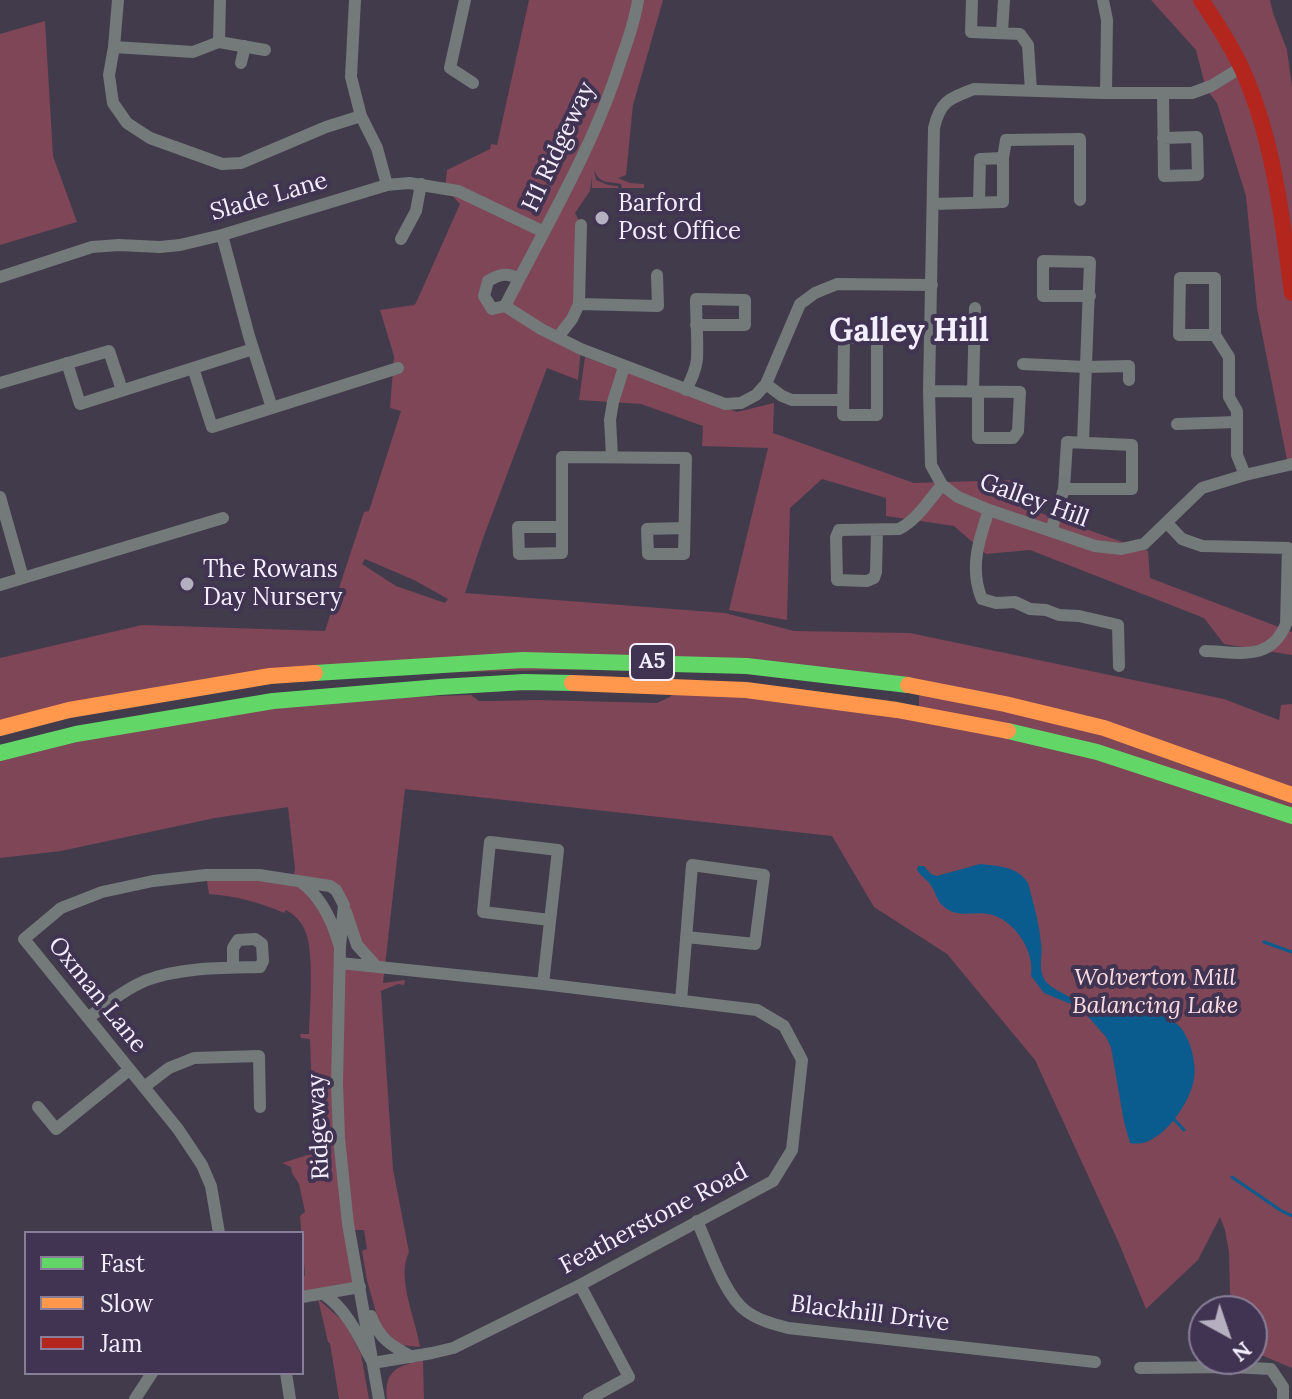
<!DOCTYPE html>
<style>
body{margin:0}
#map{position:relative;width:1292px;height:1399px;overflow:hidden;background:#423b4b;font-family:Lora,serif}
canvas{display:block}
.legend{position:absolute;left:24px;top:1231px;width:280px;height:144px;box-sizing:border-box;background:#413452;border:2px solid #897e97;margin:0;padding:10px 14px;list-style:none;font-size:24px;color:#f4eefe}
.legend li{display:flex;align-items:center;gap:16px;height:40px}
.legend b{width:40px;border:2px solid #897e97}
.north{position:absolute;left:1188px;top:1295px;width:80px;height:80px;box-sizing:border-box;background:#413452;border:2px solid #897e97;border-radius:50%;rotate:140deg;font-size:22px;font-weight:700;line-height:32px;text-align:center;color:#f4eefe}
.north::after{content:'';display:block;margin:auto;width:28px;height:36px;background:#b6afbf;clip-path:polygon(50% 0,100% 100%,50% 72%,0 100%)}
</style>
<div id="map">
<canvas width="1292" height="1399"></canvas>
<ul class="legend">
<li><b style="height:10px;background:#63d668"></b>Fast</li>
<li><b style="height:10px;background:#ff974d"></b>Slow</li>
<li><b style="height:10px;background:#b3261e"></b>Jam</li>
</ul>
<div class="north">N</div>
</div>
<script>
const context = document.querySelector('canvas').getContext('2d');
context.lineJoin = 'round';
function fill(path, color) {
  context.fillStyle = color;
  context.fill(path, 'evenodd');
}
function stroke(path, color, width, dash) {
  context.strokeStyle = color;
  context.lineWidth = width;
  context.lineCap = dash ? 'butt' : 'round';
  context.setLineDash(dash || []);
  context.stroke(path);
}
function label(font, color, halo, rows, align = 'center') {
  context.font = font + ' Lora,serif';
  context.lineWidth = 8;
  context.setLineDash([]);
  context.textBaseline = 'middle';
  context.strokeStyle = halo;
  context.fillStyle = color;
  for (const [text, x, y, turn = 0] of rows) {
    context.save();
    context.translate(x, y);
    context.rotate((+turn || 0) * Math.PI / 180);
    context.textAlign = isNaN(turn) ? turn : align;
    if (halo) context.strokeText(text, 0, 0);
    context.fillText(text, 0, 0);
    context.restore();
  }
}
fill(new Path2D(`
 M529,0h134l-30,105 -7,70 -8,3 12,5 14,1v4h-22l-1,-4c-15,-3 -21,0 -27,-14l2,10 12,5 10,1v2h-26v-11l-2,14 -15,22 6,12 -2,79 -21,33 23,12 -3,31 -31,-12 -65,173 -17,52 260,20 69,18 116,2 314,66 55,21 2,-15 11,-1v664l-33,-14 -7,-14v-29h-14l-8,-18 -1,-41 -4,-22 -5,-13 -22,43 -52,49 -28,-68 -83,-181 -88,-106 -73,-47 -42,-71 -427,-47 -22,194 22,-3 -1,5 -6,-1 -17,7 12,178 16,83c-13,26 7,67 11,95l-20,-2 -20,-18 -13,-47 -5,-29 5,-2 -3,-19h-12l8,57 -58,10v-20l3,-2 -5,-59 5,-4 -6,-28 -7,-11 -1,-6 -9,-4 32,-10 -4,-114 -9,-1 -1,-4h9c1,-25 5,-80 -3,-101 -4,-11 -10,-17 -20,-23l-2,3c-25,-11 -48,-17 -75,-19l-3,-19 87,5 2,-11 -7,-62 -73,11 -154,33 -61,7v-103l273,-54 198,-6 8,6h12l46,-1 120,3 13,-6 9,-11 240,27v-26l-172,-21 -477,10 -270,52v-70l142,-33 183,6 39,-119 5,-1 32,-100 -11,-3 4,-52 -14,-46 34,-5 2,-2 44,-99 -15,-16 2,-18 43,-21 1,-5 6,1zM499,274l20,5 -14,27 -13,3 -8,-13zM365,559l49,21 34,19 -3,4 -49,-17 -34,-22zM303,882l33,8 33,70 -28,3 -24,-67z
 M1151,0h119l3,13 14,37 5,37v377l-4,1 -31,-157 -11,-112 -29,-93 -11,-14 -10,-39z
 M45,21l8,135 24,66 -77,23v-211z
 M585,357l152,55 37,-9 -1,30 141,50 97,-3 4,24 133,47 2,27 142,54v23l-68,-11 -20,-26 -174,-68 -44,4 -32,-28 -68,-10v-18l-64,-19 -32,29 -3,112 -58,-10 39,-162 -66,-2 1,-20 -62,-22 -62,-4z
 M318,1299l26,23 17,32 8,45h-30l-9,-56 -2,-1z
 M423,1360l1,39h-37c-4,-29 13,-34 36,-39z`), '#7e4657');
fill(new Path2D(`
 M980,864c18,2 37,2 48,19 5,19 11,39 13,60 2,12 -3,25 3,36 4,7 13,11 20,15 10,5 23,12 34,14 26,2 61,-4 82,19 10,11 17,37 14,52 -4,25 -35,71 -64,64l-6,-21 -13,-75 -5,-10 -21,-24 -9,-7 -32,-13 -13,-17c4,-25 -16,-56 -42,-62 -15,-3 -28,4 -42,-5 -11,-6 -10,-16 -17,-25 -4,-5 -9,-8 -13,-14l1,-4h6l7,8 6,2z`), '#095c8d');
stroke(new Path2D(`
 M1264,942l28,10
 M1172,1117l12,13
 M1232,1177l48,33 12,6`), '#095c8d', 3);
stroke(new Path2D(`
 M118,0l-4,47 -5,28 4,28 14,20 23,15 72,26 19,-1 85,-36 35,-11
 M355,0l-4,77 10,39 16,32 10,37
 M465,0l-15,68 23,15
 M972,0l-1,32 49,2 8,11 3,46
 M1103,0l4,20 -1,72
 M1002,32l2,-32
 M219,42l1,-42
 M114,47l79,5 26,-10 46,8
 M241,63l4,-17
 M1242,67l-31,19 -19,7h-90l-128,-4c-24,9 -34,12 -40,39l-5,263 2,74 11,20 16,12 31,13 106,36 26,3 23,-5 58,-56 43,-13 47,-11
 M1163,93l1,83 34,-1 -1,-38 -34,1
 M979,203l1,-44 23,-1
 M933,204l70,-2v-44l3,-18 74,-1v61
 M222,235l27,101 23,72
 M401,239l15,-28 5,-27
 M0,277l92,-30 27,-2 41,2 20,-2 42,-10 165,-50 22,-2 49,8 86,41
 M579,304l79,2 -1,-31
 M505,306l36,23 40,20 144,55 16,-1 15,-8 10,-11 34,-80 15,-11 22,-9 95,1
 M505,306c41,-80 89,-160 116,-246 7,-20 14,-39 17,-60
 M505,306l-13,3 -8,-13 4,-15c12,-7 19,-9 31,-2
 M1215,335h-36l1,-57h35v57l14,22v40l8,14v44l8,20
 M558,337l14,-18 7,-15 2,-79
 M877,337v78h-34l1,-77z
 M67,363l13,41 173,-55
 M1023,364l63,3 43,-1v14
 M193,368l19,59 186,-59
 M0,383l109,-32 13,39
 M766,384l16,12 10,4h50
 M686,390c5,-10 10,-20 11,-31 1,-20 -1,-40 -1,-60l49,1v25h-49
 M929,391l91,1 -2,39 -5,7h-35v-46
 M973,392l2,-84
 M1177,424l60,-2
 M1083,442l7,-180 -47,-1v35h47
 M612,456l-2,-36 3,-18 11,-35
 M0,497l23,81 -23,7
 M989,510c-10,29 -20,59 -7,89l14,4 19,-1 15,7 16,1 13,5 20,1 39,9 1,41
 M1167,523l15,16 20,7 86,2 -2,76c-16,38 -46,28 -81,27
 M562,527h-44l1,27 43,-1v-96l124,1 -2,96h-36l-1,-25 37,-1
 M877,530l-1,42 -2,6 -7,3 -30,-1 -1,-43 3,-7 60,-1c18,-9 30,-29 43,-44
 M1051,531l13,-42 3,-47 65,3v44h-68
 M23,578l200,-60
 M301,882c20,15 31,38 38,62
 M346,912l11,33 19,21
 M543,984l15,-134 -68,-8 -7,70 67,8
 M681,1001l11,-136 72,10 -9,69 -69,-7
 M88,1018c19,-14 37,-29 59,-38 35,-13 76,-12 113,-13l3,-6 -1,-17 -7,-5 -17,1 -5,8v19
 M144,1087l25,-19 25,-10 65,-2 1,51
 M38,1107l18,22 73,-59
 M697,1221c12,26 27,74 49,90 12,9 27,13 42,17l307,34
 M219,1233l-8,-47 -9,-21 -24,-36 -154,-190 37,-31 41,-16 51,-11 53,-6h53l71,11 6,4 8,15 -4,42 -3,136 2,55 9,86 31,175
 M580,1285l49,92 -40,22
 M324,1294c24,17 35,43 49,69l59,-10 21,-5 127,-63 193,-104 19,-31 10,-90 -18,-34 -27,-16 -214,-26 -203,-21
 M302,1297l58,-10
 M371,1316c8,23 21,30 41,41
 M1140,1368l91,-1 40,2 12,18v12
 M286,1373l4,26
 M135,1399l17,-26`), '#74797a', 12);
stroke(new Path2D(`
 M315,673l208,-13 224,6 161,19
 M1008,731l89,21 195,64
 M0,753l76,-19 197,-33 167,-14 84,-5 48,1`), '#63d668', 16);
stroke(new Path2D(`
 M572,683l174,7 151,20 111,21
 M908,685l97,19 99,24 188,67
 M0,728l69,-18 201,-34 45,-3`), '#ff974d', 16);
stroke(new Path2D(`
 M1201,0c15,22 30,45 41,69 32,71 40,149 50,224`), '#b3261e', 16);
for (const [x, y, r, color] of [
 [602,218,8,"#b6afbf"],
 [187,584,8,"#b6afbf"]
]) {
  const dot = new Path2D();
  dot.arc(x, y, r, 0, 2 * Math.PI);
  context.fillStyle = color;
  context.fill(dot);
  stroke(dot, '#413452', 3);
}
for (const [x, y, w] of [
 [652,662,44]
]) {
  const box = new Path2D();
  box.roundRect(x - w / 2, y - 18, w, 36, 6);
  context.fillStyle = '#413452';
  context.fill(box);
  stroke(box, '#f4eefe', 2);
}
label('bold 22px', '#f4eefe', null, [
 ["A5",652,662]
]);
label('24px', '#f4eefe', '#413452', [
 ["H1 Ridgeway",559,147,-65],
 ["Slade Lane",269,197,-16],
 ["Galley Hill",1034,501,20],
 ["Oxman Lane",97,995,51],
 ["Ridgeway",319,1127,-93],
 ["Featherstone Road",654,1219,-28],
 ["Blackhill Drive",870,1314,7]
]);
label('24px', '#f4eefe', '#413452', [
 ["Barford",618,204],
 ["Post Office",618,232],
 ["The Rowans",203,570],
 ["Day Nursery",203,598]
], 'left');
label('italic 24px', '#fadce2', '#413452', [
 ["Wolverton Mill",1155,978],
 ["Balancing Lake",1155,1006]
]);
label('bold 32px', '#f4eefe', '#413452', [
 ["Galley Hill",909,332]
]);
</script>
